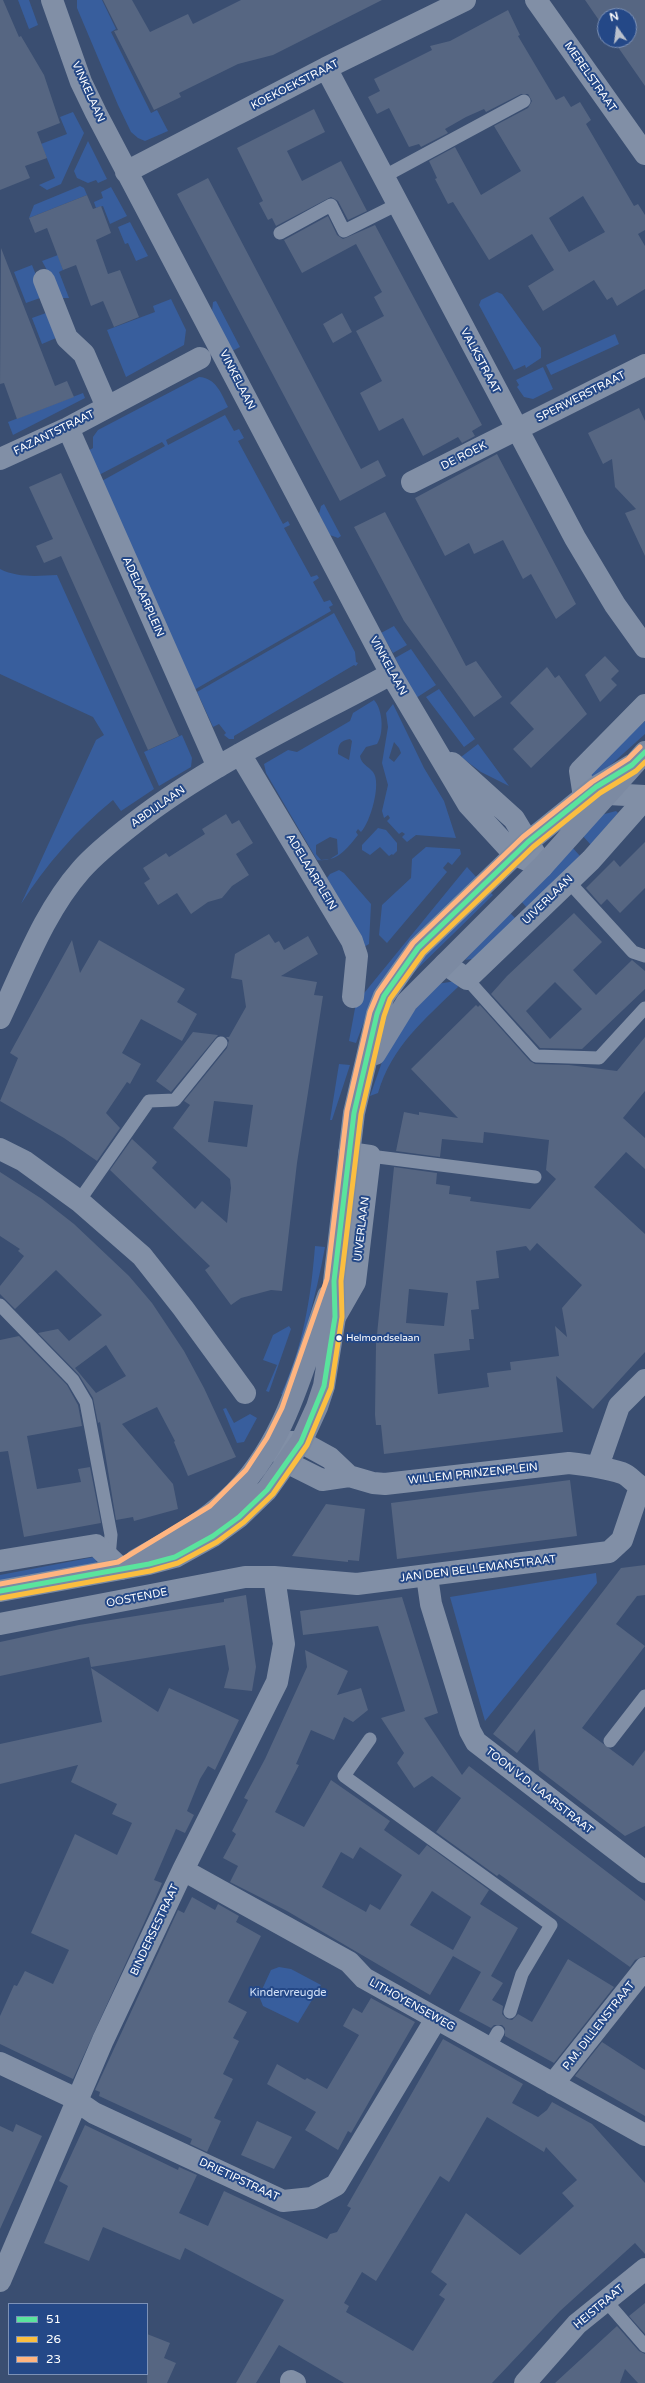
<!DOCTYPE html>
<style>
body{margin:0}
#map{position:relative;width:645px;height:2383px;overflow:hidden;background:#3a4e71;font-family:"Varela Round",sans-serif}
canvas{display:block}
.legend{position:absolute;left:8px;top:2303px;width:140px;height:72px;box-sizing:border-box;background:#244887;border:1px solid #7c91b7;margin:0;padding:5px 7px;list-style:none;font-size:12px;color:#fff}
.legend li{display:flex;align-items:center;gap:8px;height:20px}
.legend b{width:20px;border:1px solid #7c91b7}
.north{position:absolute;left:597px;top:8px;width:40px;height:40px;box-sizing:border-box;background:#244887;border:1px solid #7c91b7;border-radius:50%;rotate:346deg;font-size:11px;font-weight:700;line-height:16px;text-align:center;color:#fff}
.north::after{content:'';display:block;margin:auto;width:14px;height:18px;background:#bac1cd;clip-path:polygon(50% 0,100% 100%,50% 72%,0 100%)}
</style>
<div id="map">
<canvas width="645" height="2383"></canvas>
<ul class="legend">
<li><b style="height:5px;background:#5ae49d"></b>51</li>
<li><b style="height:5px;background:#fbbe40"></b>26</li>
<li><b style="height:5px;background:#ffb580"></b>23</li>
</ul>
<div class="north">N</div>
</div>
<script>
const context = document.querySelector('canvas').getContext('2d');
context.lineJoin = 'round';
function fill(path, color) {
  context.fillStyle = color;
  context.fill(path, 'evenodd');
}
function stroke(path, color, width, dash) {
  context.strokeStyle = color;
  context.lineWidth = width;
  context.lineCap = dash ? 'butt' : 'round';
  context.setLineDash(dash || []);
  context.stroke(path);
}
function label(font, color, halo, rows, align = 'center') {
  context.font = font + ' "Varela Round",sans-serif';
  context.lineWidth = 4;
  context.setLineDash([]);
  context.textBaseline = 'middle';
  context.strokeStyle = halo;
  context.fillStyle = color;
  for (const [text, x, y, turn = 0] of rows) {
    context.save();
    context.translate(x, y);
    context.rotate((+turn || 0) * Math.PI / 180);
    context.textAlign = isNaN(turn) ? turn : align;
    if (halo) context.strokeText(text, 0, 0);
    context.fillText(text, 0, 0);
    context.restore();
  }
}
fill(new Path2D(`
 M18,0h11l9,25 -9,4z
 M77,0h25l14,29 -5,3 40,81 6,-3 11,21 -23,10 -7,-3 -7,-6 -13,-27 -41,-97z
 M73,112l11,21 -23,51 -14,6 -8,-5 16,-7 -14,-34 26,-10 -7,-17z
 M88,141l19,38 -9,4 -2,-3 -8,3 -11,-5 -3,-7z
 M80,186l4,2 3,7 -58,23 5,-13z
 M111,187l16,29 -17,8 -7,-18 -7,2 -2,-6 9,-4 -2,-6z
 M130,222l18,34 -12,5 -8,-18 -3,1 -7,-17z
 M58,255l5,15 -4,2 10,26h-7l-20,-37z
 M32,265l8,20v13l-14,5 -12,-31z
 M497,292l5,2 39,54v10l-15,10 -1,-3 -11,5 -35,-65 2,-5z
 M171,299l15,31 -2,15 -58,32 -19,-47 48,-18 -2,-6z
 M216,301l24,46 -8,4 -20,-39 1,-10z
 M46,313l10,25 -14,6 -10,-26z
 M615,334l4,10 -68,31 -5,-10z
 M543,367l10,22 -20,10 -9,-2 -7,-10 2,-2 -3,-5z
 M199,377c17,1 22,16 29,30l-62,33 2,5 57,-30 9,16 5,-2 5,9 -6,3 45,83 5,-3 2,4 -6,3 27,49 6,-2 2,3 -6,4 11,20 6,-2 3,5 -4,2 2,4 -137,79 -94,-208 65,-36 -3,-4 -65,34 -11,-24 7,-4v-11l5,-7z
 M83,393l2,5 -72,37 -5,-13z
 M324,504l17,32 -3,2 -8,-3 -11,-21 2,-8z
 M0,569c18,9 37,7 57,6l97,214 -33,22 -8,-11c-37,30 -67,65 -92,104l75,-164 8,-5 -11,-18 -93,-43z
 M334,613l21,39 1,10 2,1 -2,3 -2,-1 -120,71v3h-5l-5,-4 2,-2 -7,-9 -6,3 -16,-35z
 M394,626l13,19 -14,8 -12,-20z
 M411,649l25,36 -20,13 -21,-40z
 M439,689l36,50 -11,8 -38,-50z
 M374,700c9,10 10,33 3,44l-11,3 -6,9c1,8 8,10 13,16 9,11 -3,51 -12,60l-3,-3 -2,3 2,3c-12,15 -21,27 -41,25l-51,-87 -2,-9 24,-14 9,2 53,-31 3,-8zM350,739l2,2 -3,19 -11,-6c0,-10 2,-13 12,-15zM330,837l7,2 1,15 -8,5 -9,1 -5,-6v-9z
 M393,704l31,64 20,33 12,37 -40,-3 -9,7 -5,-5 3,-3 -3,-2 -3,2 -12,-13 3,-3 -2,-3 -4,3 -2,-7 6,-26 -6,-22 6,-36 -2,-14zM394,742l5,6 2,5 -7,9 -5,-4z
 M645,721v13l-52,47 -3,-10z
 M182,735l10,23 -1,9 -32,19 -15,-34z
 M478,744l31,42 -28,-14 -20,-15z
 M616,811l2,2 -27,32 -10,-11 20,-19z
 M378,828l8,2 11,13v8l-4,4 -1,-1 -3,2 -9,-9 -10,8 -8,-5v-5z
 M571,846l9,10 -52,53 -8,-9z
 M426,847l34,2 1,5 -9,11 -4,-3 -5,6 4,4 -60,71 -8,-8 3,-30 29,-27 1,-19z
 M467,867l11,12 -113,140 -9,24 -7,-2 7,-38z
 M339,870l5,3 27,31 -2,40 -7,4 -35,-70 3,-4z
 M487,889l6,6 -81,79 -3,-5z
 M509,912l8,8 -45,39 -7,1z
 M456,981l2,6c-34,33 -66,59 -80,106l-8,3 13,-37 17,-32 37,-43z
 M339,1064l11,1 -18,55h-2z
 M315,1246l10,1c-9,51 -24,100 -39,149l-5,-2c22,-47 30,-96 34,-148z
 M289,1326l2,3 -22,63 -3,-1 11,-26 -14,-5 10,-25z
 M226,1408l8,15 16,-9 7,4 -13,24 -7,1 -14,-34z
 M94,1557l3,3 -1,3 -96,18v-6z
 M596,1573l1,10 -112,138 -35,-124z
 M279,1967l12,2 30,16 -23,38 -35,-17 -4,-10 12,-26z`), '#385e9d');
fill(new Path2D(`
 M0,0h3l16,37 2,-1 23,39 16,48 -23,9 10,26 -22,8 5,12 -30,12z
 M103,0h29l18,32 38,-18 5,10 48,-24h141l-109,55 -35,9 -59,29 2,4 -27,13 -40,-79 4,-1z
 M585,0h60v86l-32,-46h16v-24h-24v13z
 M508,10l12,25 -2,1 38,64 8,-4 7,11 9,-5 11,18 -5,4 48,82 4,-2 7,11v15l-7,4 7,12v43l-28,17 -5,-9 -5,3 -13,-20 -51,31 -15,-25 26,-16 -22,-36 -43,26 -36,-58 -5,2 -13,-25 2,-1 -8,-17 26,-14 26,48 40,-24 -27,-45 34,-18 4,-7 -4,-7h-7l-35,18 -2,-3 -18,8 -21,12 3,4 -27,14 -2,-3 -10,3 -20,-39 -12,6 -9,-17 12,-6 -6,-12 58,-29 -2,-4 20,-5zM583,196l22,36 -36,20 -20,-34z
 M314,109l11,23 -38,19 15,30 39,-20 26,50 -19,9 -10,-19 -7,-4 -55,29 -4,-8 -4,2 -9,-17 4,-2 -26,-53z
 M208,178l153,291 17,-9 8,16 -46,25 -163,-307z
 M87,195l6,14 8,-3 10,27 -15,7 12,34 12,-4 19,47 -25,10 -11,-26 -12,5 -15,-41 -13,5 -16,-42 -12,5 -6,-15z
 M328,216l9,19 6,4 32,-14 107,200 -10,6 3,5 -13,7 -4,-6 -35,19 -20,-38 -24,13 -19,-38 22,-12 -26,-50 28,-15 -10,-19 8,-5 -26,-48 -54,29 -18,-33z
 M1,248l54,138 12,-5 7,16 -57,22 -13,-36 -4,1z
 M342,313l10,19 -19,11 -10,-19z
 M639,408l6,13v135l-20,-43 11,-4 -21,-22 -3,-28 -9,5 -15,-31z
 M497,454l79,150 -20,15 -25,-45 -8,5 -20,-39 -29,14 -5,-11 -24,13 -30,-58z
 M61,473l118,263 -31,14 -87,-194 -17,7 -8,-17 17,-7 -24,-52z
 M385,512l81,154 10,-5 26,36 -28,20 -70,-96 -50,-94z
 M605,656l14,15 -8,8 6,6 -17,17 -15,-27z
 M547,667l8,11 4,-3 28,39 -56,54 -18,-19 21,-20 -24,-26z
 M226,814l6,10 7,-4 14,23 -17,11 13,21 -17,11 -10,12 -14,4 -17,12 -14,-21 -19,12 -14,-22 6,-4 -7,-11 23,-15 3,4 36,-23 -3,-5z
 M645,842v46l-25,25 -13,-14 -6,6 -15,-17 28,-28 6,7z
 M574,913l28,29 -29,28 23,25 36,-35 13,11v18l-63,60 -42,-1 -49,-54 16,-18zM555,982l27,27 -32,30 -24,-28z
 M269,934l6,9 4,-2 5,9 24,-14 10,18 -37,22 36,6 -3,13 9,1 -26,167 -15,128 -11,-1 -30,8 -10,7 -26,-35 5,-4 -100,-96 22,-31 25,23 -5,6 43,41 7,-8 25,22 4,-35 -1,-9 -57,-51 17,-23 -6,-4 43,-53 2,-8 -3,-3h3l17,-30 -4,-27 -11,-2 4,-24zM214,1101l39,4 -6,42 -39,-5z
 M72,940l8,33 19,-33 86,49 -8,13 20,12 -15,27 -41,-22 -19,34 19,11 -11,20 -3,-2 -21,31 14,15 -23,33 -33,-23 -64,-37 18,-43 -8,-5z
 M476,1005l2,2 2,-2 50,56 5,3 34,1 48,6 28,-34v54l-22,27 22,20v31l-19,-17 -32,35 51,47v118l-52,57 -37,-33 7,56 -179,22 -3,-29h-5l-1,-10 1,-71 18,-177 43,6 -1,11 14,2 -1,8 22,3 -1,4 60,8 26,-30 -10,-9 3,-30 -65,-8 -1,11 -41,-4 -2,18 -44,-6 8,-39 15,3v-3l39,6 -47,-49zM537,1243l45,42 -20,23 5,29 -12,-11 4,30 -49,6 1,8 -24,3 2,14 -51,7 -4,-40 36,-4 -1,-11h5l-3,-29 8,-1 -3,-28 23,-3 -3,-27 30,-5 4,5zM409,1289l39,4 -4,33 -38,-3z
 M193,1032l25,3 -47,57 -15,-11z
 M0,1172l42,27 32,25 55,52 23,27 32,48 20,37 32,69 -48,19 -14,-34 1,-1 -18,-34 -35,17 51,60 5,25 -44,12 -1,-4 -17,3 -16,-98 -2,1 -5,-25 -14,-23 -41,-42 20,-4 11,12 33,-26 -46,-45 -41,39 -15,-15v-8l24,-30 -6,-5 2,-2 -20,-13zM106,1345l20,31 -30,17 -21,-25z
 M19,1336l48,49 11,20 4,21 -55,10 10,53 44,-7 -3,-13 12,-2 11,56 -77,14 -16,-86 -8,1v-112z
 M570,1480l7,56 -180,23 -6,-56z
 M326,1504l39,5 -6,52 -11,-1v2l-56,-6z
 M645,1565v30l-8,1 -21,28 29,22 -63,82 51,38 12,-16v76l-20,10 -86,-66 -4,-41 -18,24 -24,-19 128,-166z
 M246,1595l10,72 -4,24 -28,-3 5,-19 -4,-24 -134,22 -2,-10 -89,19v-34l79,-17 145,-23v-3z
 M402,1597l36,116 -14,5 38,57 7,-9 176,135v55l-10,4 -5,7 -131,-93 -2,2 -61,-44 25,-34 -29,-22 -18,12 -17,-25 7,-10 -23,-35 24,-7 -27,-85 -75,9 -3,-24z
 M305,1650l43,21 -11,24 24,-7 7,22 -15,12 -9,-5 -10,23 -23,-10 -15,34 3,1 -24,47 29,15 27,-47 59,41 -6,9 35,25 8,-10 62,45 -9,14 38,24 -27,48 12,7 -11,17 11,6 -1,8 5,5 5,1 6,-6 14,8 36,-63 46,28 -60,76 -49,-27v-8l-3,-3h-8l-3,3 -32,-17 22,-39 -28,-16 -23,39 -143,-84 -57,-29 8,-16 -15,-8 13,-24 -4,-3 16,-31 -4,-2 21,-39 42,-92zM360,1847l42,28 -22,35 -10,-6 -4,8 -44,-25 19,-35 12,7zM432,1891l39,26 -18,33 -43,-25z
 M91,1668l67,44 11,-24 70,32 -24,50 -7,-4 -8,13 -13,32 7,4 -9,18 -9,-4 -22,51 8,3 -7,16 -82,180 -73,-35v-28l14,-31 3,1 8,-15 28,13 16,-34 -38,-17 44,-99 42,21 15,-32 -20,-9 5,-10 -46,-22 7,-17 -78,19v-40l102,-22z
 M192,1897l23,13 3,-6 21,12 -3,6 25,14 -33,66 19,10 -14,26 6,3 -16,33 10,5 -19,39 7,3 -14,31 -17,-8 2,-5 -93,-43 1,-4 -5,-2 83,-180 6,3z
 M371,1998l44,24 -64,111 -3,-2 -10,19 -33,-20 11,-18 -49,-28 10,-20 28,16 2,-2 20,11 32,-54 -16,-9 10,-18 9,5z
 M443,2039l80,45 -11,19 26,14 9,-7 5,-8 40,22 53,59v71l-10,-11 -75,68 -68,72h-148l-65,-38 -23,38h-20l48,-83 -99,-52 -5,12 -77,-33 -14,34 -45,-18 24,-57 -9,-5 26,-56 93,45 1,-3 18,8 -18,38 29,13 16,-35 103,48 3,-5 7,-2 14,-24 -4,-2zM487,2117l57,35 2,-5 31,33 -15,13 12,13 -54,49 -54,-42 -35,59 16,12 -8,11 6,4 -32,52 -67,-39 3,-6 -5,-3 18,-31 14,9 64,-105 9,6z
 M602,2042l43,28v46l-70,-40z
 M257,2121l35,16 -18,32 -33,-14z
 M16,2124l26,12 -42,93v-103l13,6z
 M645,2303v31l-16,-18z
 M617,2326l22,25 6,3v29h-7l-13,-14 -5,14h-65z
 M147,2334l23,9 -6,15 12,5 -9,20h-20z`), '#566682');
stroke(new Path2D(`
 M383,177l141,-76
 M280,233l51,-28 13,26 54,-27
 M568,881l65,71 12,4
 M467,979l69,77 63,2 46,-50
 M370,1156l165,21
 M79,1201l70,-100 26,-1 46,-57
 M0,1305l73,75 13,22 25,133 -2,22
 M370,1739l-26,37 207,149 -29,49 -12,38
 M610,1741l35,-45
 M489,2048l9,-16
 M606,2301l39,45`), '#818fa6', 13);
stroke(new Path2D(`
 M52,0l29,82 15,31 295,561 77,130 46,50 28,13
 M536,0l109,154
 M326,68l249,470 40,67 30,42
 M126,172l200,-104 139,-68
 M44,280l23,58 17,16 23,53
 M68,428l150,339
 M0,459l68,-31 132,-70
 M412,482l233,-117
 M240,754l112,187 5,15 -4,41
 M452,763l62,56 24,40
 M608,794l37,2
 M584,797l-4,-26 65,-66
 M445,964l22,15 124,-119 54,-61
 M0,1018c24,-50 44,-106 81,-148 15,-17 34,-32 52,-46 78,-61 171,-103 258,-150
 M0,1149l24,12 55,40 63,55 41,52 62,85
 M335,1317l20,-35 15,-126 -21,-3
 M273,1442l15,21 34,17 27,-4 24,7 12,1 184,-21c18,2 35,4 53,10 9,3 13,13 23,15
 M282,1442h19l29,16 19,18
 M598,1466l21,-60 26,-26
 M0,1561l96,-16 25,24
 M427,1576l4,28 39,127 6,11 169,130
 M0,1624l245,-47h29l83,7 252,-32 13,-12 18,-53
 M183,1870l166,92 15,16 281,157
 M0,2063l68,32 26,18 189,88 29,-3 24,-13 100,-166
 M553,2084l92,-116
 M0,2281l103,-241 80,-170 94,-188 7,-38 -10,-67
 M291,2381l4,2
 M525,2383l52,-59 68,-55`), '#818fa6', 22);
stroke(new Path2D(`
 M375,1054l32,-52 135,-135 103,-115
 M136,1560c31,-18 65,-35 91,-60 58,-52 76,-133 101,-204
 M0,1591l149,-27 26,-7 38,-21 26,-19 28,-27 34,-48 16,-35 7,-21 11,-69 -1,-36 20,-168 23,-99 7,-18 34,-48 110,-106 68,-55 36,-22`), '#7c8aa2', 22);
stroke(new Path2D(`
 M0,1591l149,-27 26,-7 38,-21 26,-19 28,-27 34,-48 23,-56 11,-69 -1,-36 20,-168 23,-99 7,-18 34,-48 110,-106 68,-55 36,-22 13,-13`), '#5ae49d', 5);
stroke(new Path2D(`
 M1,1598l149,-27 28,-8 39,-21 27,-20 29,-28 34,-49 24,-57 11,-71 -1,-36 20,-167 23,-98 6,-17 33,-46 110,-106 67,-54 36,-22 9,-9`), '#fbbe40', 5);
stroke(new Path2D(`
 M0,1584l118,-22 92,-56 36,-36 21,-32 15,-30 45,-129 20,-168 23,-99 8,-19 35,-50 110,-106 69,-55 36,-23 12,-12`), '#ffb580', 5);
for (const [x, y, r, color] of [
 [339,1338,3.5,"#fff"]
]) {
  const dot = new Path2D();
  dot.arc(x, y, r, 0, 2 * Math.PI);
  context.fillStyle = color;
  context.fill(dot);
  stroke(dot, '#244887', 1.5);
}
label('10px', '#fff', '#244887', [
 ["Helmondselaan",346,1338]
], 'left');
label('11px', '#fff', '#244887', [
 ["MERELSTRAAT",590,77,55],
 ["KOEKOEKSTRAAT",295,85,-27],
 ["VINKELAAN",88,92,66],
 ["VALKSTRAAT",480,361,62],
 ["VINKELAAN",237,380,63],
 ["SPERWERSTRAAT",581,397,-27],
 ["FAZANTSTRAAT",54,433,-26],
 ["DE ROEK",464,456,-27],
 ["ADELAARPLEIN",143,597,66],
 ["VINKELAAN",388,666,61],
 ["ABDIJLAAN",158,807,-35],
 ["ADELAARPLEIN",311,872,59],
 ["UIVERLAAN",548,900,-44],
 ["UIVERLAAN",362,1229,-83],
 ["WILLEM PRINZENPLEIN",473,1474,-6],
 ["JAN DEN BELLEMANSTRAAT",478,1569,-7],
 ["OOSTENDE",137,1598,-11],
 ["TOON V.D. LAARSTRAAT",539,1791,38],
 ["BINDERSESTRAAT",155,1930,-65],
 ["LITHOYENSEWEG",412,2005,29],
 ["P.M. DILLENSTRAAT",599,2026,-52],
 ["DRIETIPSTRAAT",239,2180,25],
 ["HEISTRAAT",599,2307,-40]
]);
label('11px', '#d3e1f7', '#244887', [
 ["Kindervreugde",288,1993]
]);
</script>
